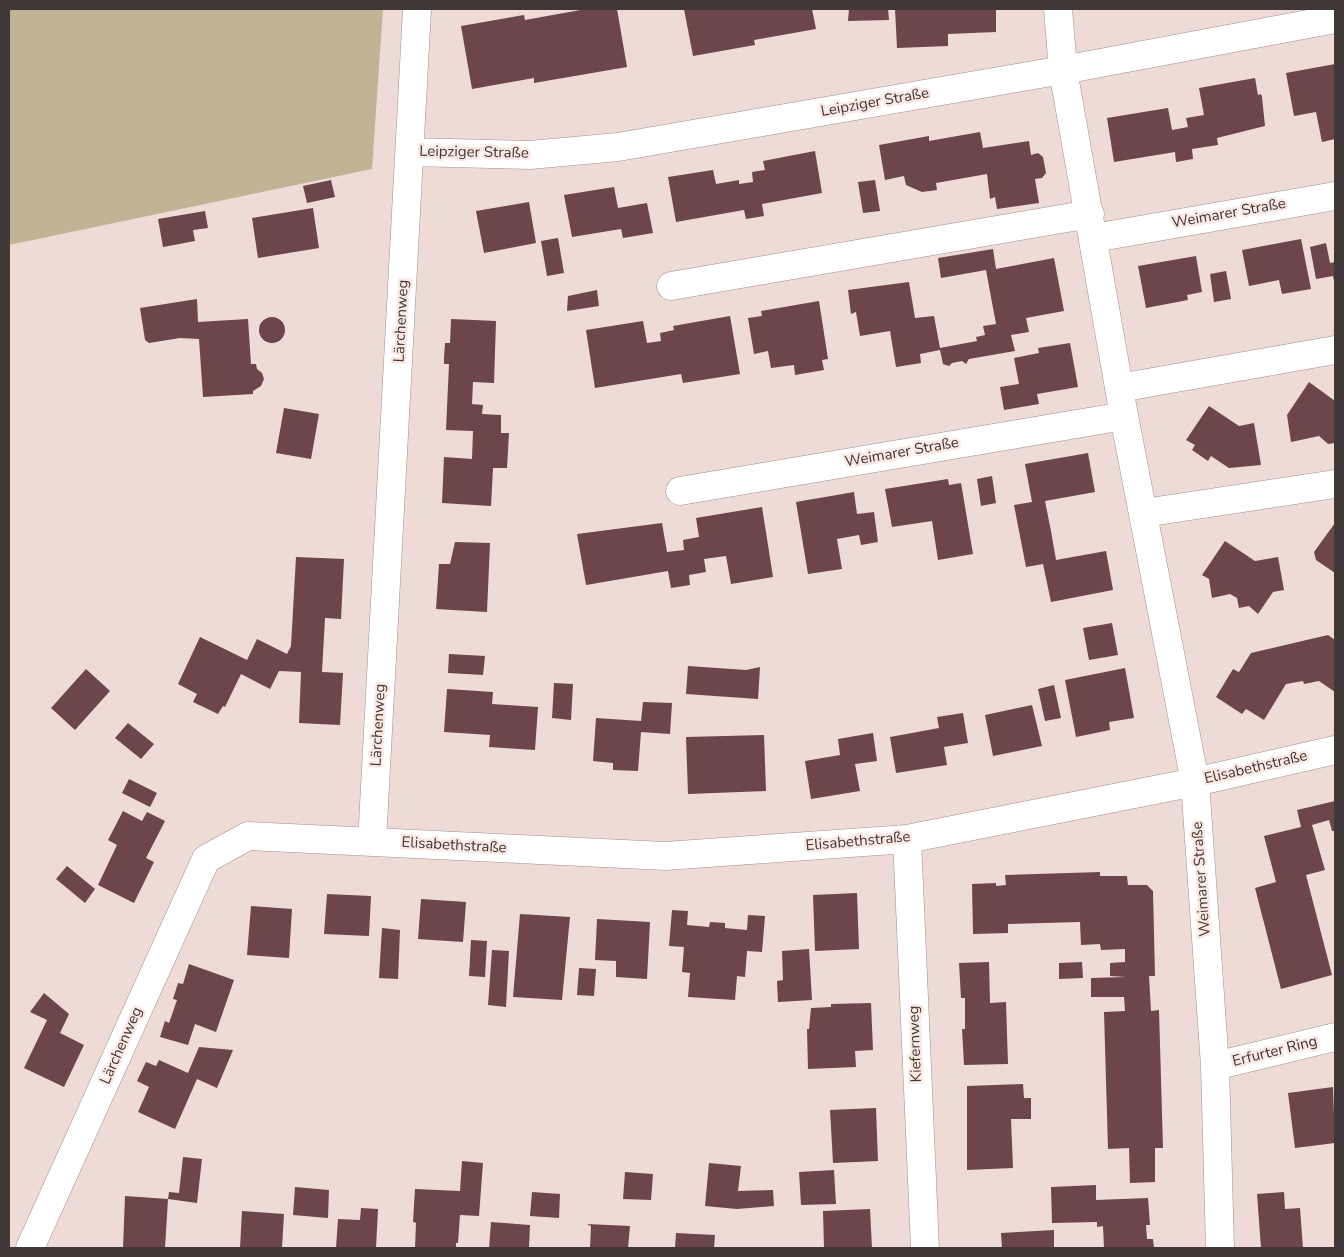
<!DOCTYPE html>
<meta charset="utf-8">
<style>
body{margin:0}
#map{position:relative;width:1344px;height:1257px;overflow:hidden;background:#eedbd5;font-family:"Nunito Sans",sans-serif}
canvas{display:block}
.frame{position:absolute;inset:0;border:10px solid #3f3836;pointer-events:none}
</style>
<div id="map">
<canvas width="1344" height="1257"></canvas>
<div class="frame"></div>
</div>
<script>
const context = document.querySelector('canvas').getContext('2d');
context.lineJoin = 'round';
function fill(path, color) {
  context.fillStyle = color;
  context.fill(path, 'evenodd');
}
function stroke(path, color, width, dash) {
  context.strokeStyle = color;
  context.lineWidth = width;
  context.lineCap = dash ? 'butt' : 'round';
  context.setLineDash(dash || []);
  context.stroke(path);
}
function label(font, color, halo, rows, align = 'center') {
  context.font = font + ' "Nunito Sans",sans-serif';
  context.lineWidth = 5;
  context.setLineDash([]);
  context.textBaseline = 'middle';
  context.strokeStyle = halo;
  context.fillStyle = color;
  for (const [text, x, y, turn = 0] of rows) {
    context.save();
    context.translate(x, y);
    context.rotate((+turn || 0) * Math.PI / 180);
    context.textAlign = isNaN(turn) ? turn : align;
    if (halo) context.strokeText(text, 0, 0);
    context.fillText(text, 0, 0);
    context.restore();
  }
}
fill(new Path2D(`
 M9,9h374l-11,160 -363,76z`), '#c0b497');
fill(new Path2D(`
 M586,9h31l10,58 -93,16v-5l-62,11 -11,-63 63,-11 1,5z
 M684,9h128l4,20 -62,11 1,5 -62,11z
 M849,9h39l1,11 -41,1z
 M895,9h101v23l-48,2v12l-51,2z
 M1335,64v75l-13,3 -6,-30 -22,4 -8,-43z
 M1255,78l3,17 3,-1 1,3 3,29 -48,12 1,7 -26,4 1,10 -17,3 -1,-10 -61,10 -7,-44 61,-10 4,22 16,-3 -2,-9 18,-3 -5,-27z
 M980,132l3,16 46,-7 2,14 7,-2 5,4 3,16 -4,5 -7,1 4,24 -42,6 -2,-12 -5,2 -3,-25 -51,9 1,7 -15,2 -16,-7 -2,-9 -19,4 -6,-35 50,-9v5z
 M815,151l7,42 -60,11 2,12 -18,3 -2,-9 -68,12 -8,-45 45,-7 3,14 23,-4v4l14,-2 -1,-10 13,-2 -2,-9z
 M331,180l4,17 -28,6 -4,-17z
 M875,180l5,31 -17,2 -5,-31z
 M614,187l4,21 29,-5 6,30 -30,5 -2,-9 -49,8 -8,-42z
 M529,202l7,41 -52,10 -8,-42z
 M313,208l6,40 -61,10 -6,-40z
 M205,211l3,17 -15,2 2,11 -32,6 -5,-28z
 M558,238l6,35 -17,3 -6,-35z
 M1301,239l10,50 -29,5 -3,-14 -30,6 -7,-36z
 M1326,243l4,20 5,-1v23l-2,-9 -17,3 -6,-32z
 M993,249l3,20 58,-11 10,53 -38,7 3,14 -18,3 4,16 -46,8 -3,5 -4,-3 -10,2 -3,3 -6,-2 -3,-14 -20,4 1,9 -25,4 -6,-36 -30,5 -4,-24 -5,2 -3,-24 61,-8 6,36 19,-2 6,32 37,-7 -1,-4 9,-2 -2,-9 13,-2 -10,-54 -45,8 -3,-20z
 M1196,256l6,36 -15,3 1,5 -42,8 -8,-42z
 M1226,271l5,28 -17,3 -4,-28z
 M597,290l2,16 -32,5 1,-15z
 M197,299l1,23 50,-3 3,45h5l1,5 5,4 2,6 -3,7 -8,5v3l-50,3 -4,-58 -19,-1 -31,5 -4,-3 -5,-32z
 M819,301l9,58 -6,1 2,10 -29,5 -1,-10 -23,3 -3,-17 -14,3 -6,-36 14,-2 -1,-5z
 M730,316l10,58 -57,9 -2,-9 -86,14 -9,-58 57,-9 4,22 14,-2 -1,-8 14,-3 -1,-4z
 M259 330a13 13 0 1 1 26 0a13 13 0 1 1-26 0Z
 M451,319l45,2 -2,62 -21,-1 -1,22 11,1 -1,9 19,1v18h8l-2,35h-14l-2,38 -49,-3 2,-46 28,2 1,-28 -27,-1 3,-66h-5v-6l1,-15h5z
 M1070,343l8,44 -41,7 2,10 -35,6 -4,-23 19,-3 -5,-26 25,-5 -1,-5z
 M1309,382l26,19v42l-7,1 -9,-8 -28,6 -4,-27z
 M1209,406l30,20 15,-3 7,42 -32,3 -18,-12 -3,5 -16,-11 3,-5 -9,-5z
 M284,408l35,6 -8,45 -35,-6z
 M1088,453l7,39 -50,9 6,30 5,29 50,-9 7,39 -62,12 -8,-38 -17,3 -12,-62 18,-3 -7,-38z
 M992,476l4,27 -15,3 -4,-27z
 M948,479l1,6 12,-2 12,71 -35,6 -6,-39 -40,6 -7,-38z
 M854,492l3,22 17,-2 4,30 -17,3 -2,-10 -22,4 5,30 -34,5 -12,-72z
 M762,507l11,70 -42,7 -5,-28 -22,3 2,13 -17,3 1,10 -19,3 -3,-17 -82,14 -9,-51 85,-11 5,29 17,-2 -1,-10 16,-3 -3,-19z
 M1335,523v50l-19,-13 -2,-8z
 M1225,541l30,20 23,-4 6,33 -11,2 -15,22 -9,-8 -10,2 -2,-10 -7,-4 -18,4 -3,-19 -7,-4z
 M455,542l35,1 -3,69 -51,-3 3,-45h11z
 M296,557l48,2 -3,60 -16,-1 -3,54 21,1 -3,52 -41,-2 2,-51 -22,-1 -9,18 -29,-15 -16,33 -2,-1 -5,8 -25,-12 4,-8 -19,-10 22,-47 47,23 10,-21 30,15 4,-8z
 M1112,623l6,32 -29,5 -6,-32z
 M1328,635l7,5v52l-16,-11 -15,3 -1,-3 -17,3 -22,36 -18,-11 -4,5 -26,-17 17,-28 6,3 12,-19z
 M449,654l36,2 -2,19 -35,-2z
 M688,666l58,4 14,-3 -2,32 -72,-5z
 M1125,668l9,50 -25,4 1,8 -34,7 -11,-57z
 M86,669l24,22 -35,39 -24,-22z
 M554,683l19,1 -2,36 -19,-2z
 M1054,685l7,33 -16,3 -7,-32z
 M447,689l46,3 -1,12 46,3 -3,43 -46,-3 1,-12 -46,-3z
 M643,702l29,1 -2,31 -29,-2 -3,39 -25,-1v-7l-20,-2 3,-43 45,3z
 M1032,705l10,41 -49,10 -8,-41z
 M963,713l5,30 -24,4 3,18 -51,8 -6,-36 49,-9 -2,-11z
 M128,723l26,21 -13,15 -26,-21z
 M873,733l4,28 -22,3 5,27 -49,8 -6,-38 35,-6 -2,-16z
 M764,735l2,56 -78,3 -2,-57z
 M129,779l28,14 -7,14 -28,-14z
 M1335,801v30h-3l-3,-11 -17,5 13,45 -19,5 26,100 -51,14 -26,-101 21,-6 -12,-46 37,-9 -4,-17z
 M123,811l19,10 5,-9 18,9 -19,37 8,4 -20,41 -36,-18 19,-40 -9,-5z
 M67,866l28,23 -10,14 -29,-24z
 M1100,872v4h27l1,9h19l6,6 2,85h-6l2,35 8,-1 4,138h-8v34l-25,1 -1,-35 -21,1 -4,-137 21,-1 -1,-14h-33v-19l35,-1 -16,-1v-13l15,-1v-13l-24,1 -1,-6 -19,1 -1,-23 -72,2v9l-35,1 -1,-50 24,-1v3l10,-1 -1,-10z
 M857,893l2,56 -44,2 -2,-56z
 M327,894l44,2 -2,40 -45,-2z
 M421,899l45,3 -3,40 -45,-3z
 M251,906l41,3 -3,49 -42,-3z
 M672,910l16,1 -1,14 22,2 1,-5 15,1v5l22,2 1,-15 17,1 -3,36 -15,-1 -2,26 -8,-1 -2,24 -47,-3 2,-24 -8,-1 2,-25 -15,-1z
 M520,914l50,3 -8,83 -49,-3z
 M597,919l53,3 -3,57 -31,-2v-16l-21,-1z
 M382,928l18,2 -2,49 -19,-1z
 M471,940l16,1 -2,36 -16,-1z
 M809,949l3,51 -34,2 -1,-21 6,-1 -1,-29z
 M492,950l17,1 -3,56 -18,-2z
 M989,962l1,41 16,-1 2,62 -44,1 -2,-36h3v-31h-4l-2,-35z
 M1082,962l1,16 -24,1v-16z
 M189,964l45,16 -18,52 -21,-8 -7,21 -28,-8 5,-16 4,2 8,-23 -4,-1 5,-16 5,1z
 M579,968l17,1 -2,27 -17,-1z
 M44,993l25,21 -9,19 24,12 -20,42 -40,-19 23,-48 -17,-8z
 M871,1003l2,47 -18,1 1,16 -48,2 -1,-40h2l2,-21 20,-1v-3z
 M199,1047l34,3 -16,38 -20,-9 -22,50 -37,-17 11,-25 -12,-6 9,-19 10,4 3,-6 29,13z
 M1023,1084l1,14h7v21h-20l2,49 -46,2v-84z
 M1333,1087l2,56 -40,5 -7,-55z
 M876,1108l2,53 -45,2 -3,-53z
 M183,1157l19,2 -5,44 -29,-4 1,-7 10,1z
 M462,1161l21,2 -4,53 -19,-1 -2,28h-2v5h-41l1,-25 -3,-1 2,-33 45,2z
 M709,1163l32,3 -3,25 35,-1 1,16 -37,3 -32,-3z
 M834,1170l2,34 -35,1 -2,-33z
 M625,1172l28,2 -2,26 -28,-1z
 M1096,1185v15l52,-2 2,27h-4l1,14h6l1,9h-50l-1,-22 -6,1v-5l-45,1 -1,-36z
 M295,1187l34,3 -1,28 -35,-3z
 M532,1192l28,2 -1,24 -29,-2z
 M1284,1192l1,17 15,-1 3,40h-42l-4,-54z
 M125,1196l43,3 -3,49h-42z
 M361,1208l17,1 -2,39h-40l2,-29 22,1z
 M870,1209l2,39h-48l-1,-37z
 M242,1211l42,3 -2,34h-42z
 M491,1222l39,3 -1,23h-40z
 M587,1224l43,2 -2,22h-38l1,-22z
 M1054,1230v18h-52l-1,-15z
 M676,1233l39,2 -1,13h-39z`), '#6c4648');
const minor = new Path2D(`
 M1058,9l5,61 61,346 71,366 20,284 5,182
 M411,152l119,3 88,-8 445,-77 272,-51
 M1094,238l241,-42
 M671,286l419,-72
 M1119,388l216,-38
 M680,491l444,-75
 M1144,513l191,-29
 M907,839l18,409
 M372,842l45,-833
 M1215,1066l120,-29
 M30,1248l176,-389 42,-23 417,20 242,-17 288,-57 140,-32`);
stroke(minor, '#a1908a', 29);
stroke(minor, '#fff', 28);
label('15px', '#3f3836', '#fbe8e2', [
 ["Leipziger Straße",875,103,-10],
 ["Leipziger Straße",474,153,1],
 ["Weimarer Straße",1229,214,-10],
 ["Lärchenweg",402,321,-87],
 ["Weimarer Straße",902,453,-10],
 ["Lärchenweg",379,725,-87],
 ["Elisabethstraße",1256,768,-13],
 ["Elisabethstraße",858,842,-5],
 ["Elisabethstraße",454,846,3],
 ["Weimarer Straße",1202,879,-94],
 ["Kiefernweg",916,1044,-92],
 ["Lärchenweg",122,1046,-66],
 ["Erfurter Ring",1275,1052,-14]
]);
</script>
